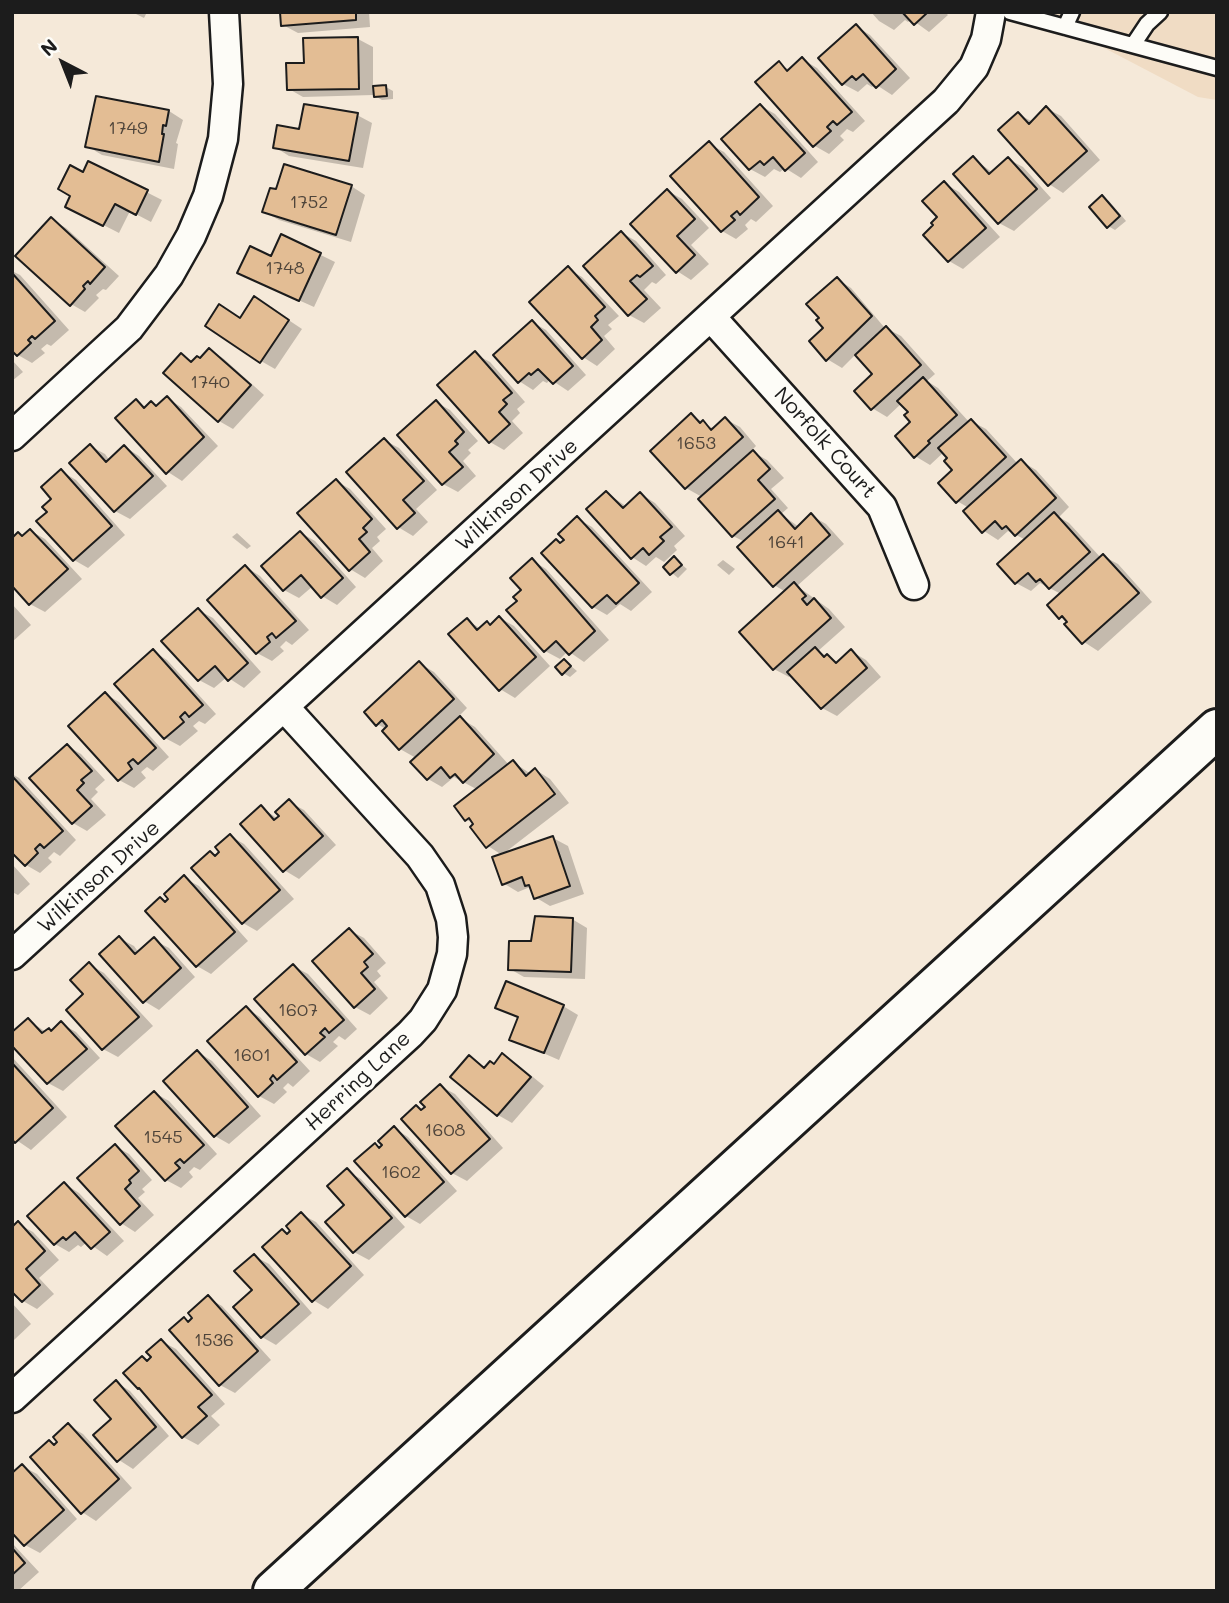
<!DOCTYPE html>
<html>
<head>
<meta charset="utf-8">
<style>
	body { margin:0 }
	#map { position:relative; width:1229px; height:1603px; overflow:hidden; background:#f5e9d9; font-family:Mali,sans-serif }
	canvas { display:block }
	.frame { position:absolute; inset:0; border:14px solid #1c1c1c; pointer-events:none }
	.north { position:absolute; left:28px; top:28px; width:70px; height:70px; -webkit-text-stroke:5px #fdfcf7; paint-order:stroke; rotate:318deg; font-size:19px; font-weight:700; line-height:28px; text-align:center; color:#1c1c1c }
	.north::after { content:''; display:block; margin:auto; width:24px; height:32px; background:#1c1c1c; clip-path:polygon(50% 0,100% 100%,50% 72%,0 100%) }
</style>
</head>
<body>
<div id="map">
<canvas width="1229" height="1603"></canvas>
<div class="frame"></div>
<div class="north">N</div>
</div>
<script>
const context = document.querySelector('canvas').getContext('2d');
context.lineJoin = 'round';
function fillPath(path, color) { context.fillStyle = color; context.fill(path, 'evenodd'); }
const poly = rows => new Path2D(rows.map(r => 'M' + r).join(''));
function trace(path, color, width, dash) { context.strokeStyle = color; context.lineWidth = width; context.lineCap = dash ? 'butt' : 'round'; context.setLineDash(dash || []); context.stroke(path); }
function write(font, color, halo, rows, align = 'center') {
  context.font = font + ' Mali,sans-serif'; context.lineWidth = 7; context.setLineDash([]); context.textBaseline = 'middle'; context.strokeStyle = halo; context.fillStyle = color; for (const [text, x, y, turn = 0] of rows) {
    context.save(); context.translate(x, y); context.rotate((+turn || 0) * Math.PI / 180); context.textAlign = isNaN(turn) ? turn : align; if (halo) context.strokeText(text, 0, 0); context.fillText(text, 0, 0); context.restore();
  }
}
const built = poly([
	[1026,12,1217,12,1217,100,1198,97,1089,40]
]);
const shadow = poly([
	[132,12,147,12,144,18],
	[282,12,369,12,370,27,298,33,283,25],
	[871,12,945,12,948,15,929,32,911,19,908,22,905,20,894,30,879,21],
	[856,26,870,35,910,78,892,95,875,84,872,87,867,84,858,92,843,84,820,58],
	[358,39,373,47,373,87,386,87,393,91,393,99,382,100,373,95,303,97,289,89,305,64],
	[802,59,817,68,865,121,853,132,847,129,840,136,844,140,829,154,815,146,779,64,790,70],
	[761,106,775,114,818,162,801,178,785,168,780,172,774,169,765,177,750,169,724,139],
	[1046,108,1061,116,1100,160,1063,193,1049,184,1018,114,1033,122],
	[169,111,183,120,176,143,178,144,174,169,102,155,87,146],
	[357,115,372,123,363,168,289,156,275,147,301,131],
	[709,144,724,152,773,206,756,222,751,219,745,225,748,229,736,239,722,231],
	[973,158,993,173,1008,159,1023,167,1051,198,1014,231,999,223],
	[89,163,162,200,151,222,130,211,119,233,82,214,83,174],
	[944,183,959,192,1000,237,963,269,949,261,939,217],
	[351,186,365,195,351,242,279,220,264,212],
	[668,191,682,199,709,228,691,245,709,264,691,280,677,271],
	[1103,198,1109,201,1126,221,1115,230,1108,226],
	[51,219,66,228,119,276,106,290,103,289,96,295,99,298,85,312,71,304],
	[622,233,636,241,666,275,656,284,652,282,644,290,661,308,644,323,629,315,585,266],
	[282,236,335,262,314,307,254,280,272,258],
	[568,269,582,277,619,316,608,325,612,329,604,336,615,349,597,366,583,357],
	[12,271,20,275,69,330,51,346,47,344,41,349,45,353,32,363,18,355,12,349],
	[837,279,851,288,884,327,901,336,935,374,927,381,938,388,970,423,971,421,986,429,1018,464,1021,461,1036,470,1069,507,1059,517,1069,523,1101,558,1103,556,1118,564,1152,602,1098,651,1084,642,1069,622,1060,617,1061,594,1040,583,1031,591,1016,583,1000,564,1026,540,1008,531,998,540,984,531,969,508,957,501,955,470,950,458,944,452,930,465,915,456,913,423,910,412,902,403,887,417,872,408,875,374,856,354,842,368,827,359,826,328],
	[269,307,302,329,275,369,261,361,241,319],
	[532,322,546,330,586,375,568,391,550,379,547,383,543,381,533,390,519,381],
	[210,350,224,359,264,395,233,429,219,421,182,356,193,362,201,360],
	[475,354,490,362,525,402,517,409,520,413,512,421,523,433,504,450,490,442],
	[12,360,23,372,12,381],
	[167,398,181,407,218,446,182,481,168,472,136,401,147,408,157,407],
	[436,402,450,410,478,441,468,450,471,453,463,461,476,476,458,492,443,484,399,435],
	[691,415,714,429,725,419,740,427,756,446,751,451,767,460,784,478,771,489,788,508,781,514,799,527,812,516,826,524,844,544,797,586,829,609,845,627,818,651,839,663,851,651,866,660,881,677,837,716,822,708,792,674,789,677,774,669,786,592,774,585,745,542,733,536,702,497,686,488,652,451],
	[384,440,399,448,437,490,416,509,428,522,413,536,398,527],
	[90,446,105,454,110,461,125,447,139,456,167,486,130,519,115,511,71,463],
	[61,471,76,480,125,535,88,568,74,560,49,512],
	[336,481,350,489,386,529,377,537,380,541,372,548,383,561,365,578,350,569],
	[607,493,627,507,641,494,655,503,685,536,674,546,677,550,664,562,656,557,646,566,632,557],
	[578,519,592,527,652,592,631,611,620,604,607,615,593,607,562,544],
	[31,531,45,539,82,579,45,612,30,604,12,584,23,537],
	[237,533,251,546,247,549,232,537],
	[301,533,315,541,356,587,337,605,322,596,313,586,299,598,284,590],
	[674,558,687,569,678,578,665,567],
	[532,560,546,569,609,640,584,662,568,651,560,659,545,651,519,601],
	[723,560,735,569,729,575,717,565],
	[246,567,260,576,309,630,292,645,286,641,280,647,284,651,272,661,257,653],
	[12,604,31,625,12,642],
	[198,610,213,618,261,672,244,688,227,677,214,688,199,680,164,641],
	[500,618,514,626,550,666,515,698,500,689,467,620,481,629,491,626],
	[153,651,167,660,216,714,205,724,199,721,193,726,198,731,180,746,165,738,117,684],
	[565,661,577,671,570,677,563,673],
	[419,663,434,672,467,708,458,717,475,727,509,765,513,762,531,774,536,770,550,779,569,803,503,854,553,838,568,846,584,894,550,906,535,897,530,887,518,892,503,883,502,855,488,846,475,825,466,819,478,790,454,777,442,787,428,779,416,758,400,749,386,729,377,724],
	[105,694,119,702,169,757,153,771,147,767,141,772,146,778,134,788,119,780,70,726],
	[67,746,81,754,105,780,95,789,98,792,91,799,106,815,87,831,73,823],
	[12,774,19,778,76,840,60,856,54,852,48,858,52,862,40,873,26,865,12,850],
	[289,802,304,810,336,845,299,879,284,870,261,807,278,819],
	[230,836,244,844,294,899,257,931,243,923,211,853,216,857],
	[12,864,30,884,18,895,12,892],
	[184,878,199,886,248,941,211,974,197,966,160,899,166,903,171,899],
	[572,919,587,928,585,979,524,977,510,969,533,943],
	[349,930,364,938,386,963,377,971,381,976,374,982,388,998,370,1015,355,1007],
	[119,938,134,946,139,953,154,940,169,948,195,977,159,1010,144,1001],
	[90,965,104,973,153,1026,118,1057,103,1049,68,1010,85,994],
	[293,966,308,974,357,1029,345,1040,339,1036,333,1042,338,1046,320,1062,306,1054],
	[563,1006,578,1015,559,1060,511,1039,519,1019,497,1007],
	[246,1008,260,1017,310,1071,293,1087,288,1083,283,1088,287,1092,274,1104,259,1096],
	[28,1020,46,1032,49,1030,52,1032,62,1024,76,1032,100,1058,63,1091,48,1083],
	[198,1052,212,1061,261,1116,229,1144,215,1136],
	[503,1056,517,1064,544,1086,512,1123,498,1115,469,1057,486,1068,495,1065],
	[12,1057,67,1117,31,1150,12,1137],
	[440,1086,455,1094,503,1148,467,1181,452,1173,417,1107,423,1111],
	[155,1093,169,1101,217,1154,200,1170,194,1167,189,1172,193,1177,181,1188,166,1180],
	[394,1128,408,1137,457,1191,420,1224,406,1216,375,1145,381,1149],
	[115,1146,129,1154,152,1180,142,1189,145,1192,138,1198,154,1215,135,1232,121,1223],
	[347,1171,361,1179,405,1227,369,1260,354,1252,346,1205],
	[65,1184,79,1193,124,1241,107,1256,87,1242,81,1247,78,1245,69,1252,55,1244],
	[301,1214,316,1222,364,1275,328,1309,313,1300,283,1231,289,1234],
	[18,1224,33,1232,59,1260,39,1278,54,1294,37,1309,23,1301],
	[254,1256,269,1264,312,1313,276,1345,262,1337],
	[208,1298,222,1306,271,1360,235,1393,220,1385,184,1319,189,1322,194,1318],
	[12,1303,31,1324,14,1340,12,1340],
	[161,1341,176,1349,225,1404,211,1416,220,1425,198,1445,183,1437,166,1417,142,1358,149,1362],
	[116,1382,130,1391,169,1436,133,1469,119,1460,114,1419],
	[68,1425,83,1434,132,1488,96,1521,82,1512,50,1442,55,1445],
	[22,1466,37,1474,77,1519,40,1553,25,1545],
	[12,1543,39,1572,18,1591,12,1591]
]);
const building = poly([
	[280,12,356,12,356,20,281,26,280,12],
	[902,12,928,12,914,25,902,12],
	[856,24,896,69,876,88,863,74,856,80,852,76,842,85,818,58,856,24],
	[358,37,359,89,287,90,286,63,304,63,303,38,358,37],
	[802,57,852,112,837,125,833,121,827,127,831,131,813,147,755,82,779,61,787,71,802,57],
	[386,85,387,96,374,97,373,86,386,85],
	[96,96,169,110,166,126,163,125,162,134,164,134,159,162,85,147,96,96],
	[304,104,358,113,349,161,273,148,277,125,299,129,304,104],
	[760,104,805,153,785,171,773,157,764,165,760,161,749,170,721,139,760,104],
	[1046,106,1087,151,1048,186,998,130,1018,112,1029,124,1046,106],
	[709,141,759,197,740,215,737,211,731,216,735,220,721,232,670,176,709,141],
	[973,156,989,174,1008,157,1037,189,998,224,953,174,973,156],
	[88,161,148,190,136,215,115,204,103,226,65,207,70,196,58,189,70,165,83,172,88,161],
	[284,164,352,185,336,235,262,212,270,188,276,189,284,164],
	[944,181,986,228,948,262,923,235,933,225,931,223,937,217,922,201,944,181],
	[667,189,695,219,677,236,695,255,676,273,630,224,667,189],
	[1102,195,1120,216,1107,228,1089,207,1102,195],
	[51,217,105,267,90,284,88,281,83,286,85,289,70,306,15,256,51,217],
	[621,231,653,266,640,277,637,275,630,281,647,299,628,316,583,266,621,231],
	[281,234,321,253,299,301,237,273,250,246,271,256,281,234],
	[568,266,605,307,595,316,598,320,591,327,602,340,582,359,529,302,568,266],
	[12,273,55,321,35,339,32,336,28,340,31,343,17,356,12,351,12,273],
	[837,277,872,316,826,361,809,341,823,328,816,320,819,318,806,304,837,277],
	[254,296,289,320,260,363,205,326,219,304,240,318,254,296],
	[532,320,573,366,553,384,538,369,531,375,529,373,518,383,493,355,532,320],
	[886,326,921,365,871,410,854,391,872,374,855,355,886,326],
	[209,348,251,385,218,422,163,373,181,353,191,362,197,356,200,358,209,348],
	[475,351,512,393,503,400,507,404,499,412,510,424,489,443,437,385,475,351],
	[923,377,957,415,928,441,930,443,914,458,895,436,910,422,904,415,908,412,897,401,923,377],
	[167,396,204,437,166,474,115,418,136,399,144,408,151,401,156,406,167,396],
	[436,400,464,432,455,441,458,444,449,452,463,467,442,485,397,435,436,400],
	[691,413,700,423,703,420,711,430,725,417,743,437,685,489,650,451,691,413],
	[971,419,1006,457,956,503,938,483,952,470,944,461,947,458,938,448,971,419],
	[384,438,424,481,403,500,415,513,397,529,346,472,384,438],
	[90,444,106,462,124,445,153,476,114,512,69,463,90,444],
	[753,450,770,469,758,480,775,499,732,537,698,499,753,450],
	[1021,459,1056,498,1015,536,1006,526,1002,529,995,521,982,533,963,511,1021,459],
	[61,469,112,526,73,561,36,521,47,512,42,507,51,499,41,487,61,469],
	[336,479,372,519,363,528,367,532,359,539,370,552,349,571,297,513,336,479],
	[606,491,623,508,640,492,672,527,660,537,664,541,649,555,643,548,631,559,586,509,606,491],
	[778,510,795,529,811,513,830,535,773,587,737,547,778,510],
	[1054,512,1090,552,1049,589,1040,579,1036,582,1028,573,1015,584,997,564,1054,512],
	[577,516,639,583,616,604,607,595,592,608,541,553,556,539,560,543,564,540,558,534,577,516],
	[30,529,68,569,29,605,12,586,12,538,18,532,22,536,30,529],
	[300,531,343,578,321,598,301,575,283,591,261,566,300,531],
	[1103,554,1139,593,1082,644,1064,624,1067,622,1062,616,1059,619,1047,605,1103,554],
	[674,556,682,565,670,575,663,567,674,556],
	[532,558,595,631,569,655,556,641,544,652,506,610,517,601,513,597,521,590,510,578,532,558],
	[245,565,296,621,276,638,272,633,267,637,270,642,256,654,207,600,245,565],
	[794,582,806,596,802,599,807,605,814,598,831,618,773,670,739,632,794,582],
	[198,608,248,663,228,681,215,666,198,681,161,641,198,608],
	[499,616,536,657,499,691,448,634,467,618,477,630,487,621,490,625,499,616],
	[815,647,824,657,827,654,836,663,851,649,867,668,821,709,787,672,815,647],
	[153,649,203,705,189,717,185,712,180,717,184,722,164,739,114,684,153,649],
	[564,659,571,666,562,675,555,667,564,659],
	[419,661,454,699,399,750,382,731,387,726,382,720,376,726,364,712,419,661],
	[105,692,156,748,138,764,133,759,128,763,132,769,118,781,68,726,105,692],
	[460,716,494,754,463,783,455,774,450,778,441,767,427,780,410,762,460,716],
	[67,744,92,771,81,780,84,783,77,790,92,806,72,824,29,778,67,744],
	[513,760,526,776,535,768,555,794,486,848,470,827,473,824,469,818,465,821,454,806,513,760],
	[12,776,63,831,44,848,40,844,35,849,38,853,25,866,12,853,12,776],
	[289,799,323,836,283,872,240,824,261,805,274,820,279,816,275,812,289,799],
	[230,834,280,890,242,924,191,868,210,851,215,856,219,852,215,847,230,834],
	[553,836,570,886,534,899,529,885,525,886,522,877,502,885,492,857,553,836],
	[184,875,235,932,196,967,145,911,160,897,165,902,168,899,164,894,184,875],
	[535,916,573,918,571,972,508,970,509,941,531,941,535,916],
	[349,928,373,954,364,962,368,967,361,973,375,989,354,1008,312,961,349,928],
	[119,936,135,954,154,937,181,968,143,1003,99,954,119,936],
	[89,962,139,1017,102,1050,66,1010,83,994,70,980,89,962],
	[293,964,344,1020,329,1033,325,1028,320,1033,325,1037,305,1055,254,999,293,964],
	[506,981,564,1005,544,1053,509,1040,518,1017,495,1008,506,981],
	[246,1006,297,1062,277,1080,273,1075,270,1079,273,1083,258,1097,207,1041,246,1006],
	[28,1018,42,1033,49,1028,51,1031,61,1021,87,1049,47,1084,12,1046,12,1032,28,1018],
	[197,1050,248,1107,214,1137,163,1081,197,1050],
	[502,1053,531,1077,497,1116,450,1077,469,1055,484,1068,490,1061,494,1064,502,1053],
	[12,1063,53,1108,15,1143,12,1139,12,1063],
	[440,1084,490,1139,451,1174,401,1119,416,1105,421,1110,425,1107,420,1102,440,1084],
	[154,1091,204,1145,184,1163,180,1159,175,1163,180,1168,165,1181,115,1126,154,1091],
	[394,1126,444,1182,405,1217,354,1161,375,1143,379,1148,382,1145,378,1141,394,1126],
	[115,1144,139,1171,129,1180,131,1183,125,1189,140,1206,120,1225,77,1178,115,1144],
	[347,1168,392,1218,353,1253,325,1222,344,1205,327,1186,347,1168],
	[64,1182,110,1232,91,1249,75,1232,66,1240,63,1237,54,1245,27,1216,64,1182],
	[301,1212,351,1266,312,1302,262,1247,282,1229,287,1234,290,1231,286,1226,301,1212],
	[18,1221,45,1251,26,1269,40,1285,22,1302,12,1292,12,1227,18,1221],
	[254,1254,299,1304,261,1338,233,1307,252,1290,234,1271,254,1254],
	[208,1295,258,1351,219,1386,169,1330,184,1317,188,1322,192,1318,188,1313,208,1295],
	[161,1339,212,1395,198,1407,207,1416,182,1438,139,1388,138,1389,123,1373,142,1356,147,1361,151,1357,146,1352,161,1339],
	[116,1380,156,1427,117,1462,93,1435,111,1419,94,1400,116,1380],
	[68,1423,119,1479,81,1514,30,1457,49,1440,54,1445,57,1442,53,1437,68,1423],
	[22,1464,64,1510,24,1546,12,1533,12,1473,22,1464],
	[12,1548,25,1563,12,1575,12,1548]
]);
const service = poly([
	[1010,12,1217,68],
	[1065,27,1072,12],
	[1133,45,1147,24,1160,12]
]);
const minor = poly([
	[711,317,882,507,914,585],
	[12,436,129,328,169,275,191,236,208,196,223,139,228,84,224,12],
	[12,955,946,101,974,67,986,39,991,12],
	[12,1398,410,1034,423,1020,442,990,452,954,453,937,451,919,440,885,420,856,285,708]
]);
const secondary = poly([
	[273,1591,1217,729]
]);
const numberNames = [
	["1749",128,128],
	["1752",309,202],
	["1748",285,268],
	["1740",210,382],
	["1653",696,443],
	["1641",786,542],
	["1607",298,1010],
	["1601",252,1055],
	["1608",445,1130],
	["1545",163,1137],
	["1602",401,1172],
	["1536",214,1340]
];
const streetNames = [
	["Norfolk Court",825,443,48],
	["Wilkinson Drive",517,495,-42],
	["Wilkinson Drive",99,877,-42],
	["Herring Lane",358,1081,-43]
];
fillPath(built, '#f0dcc4');
fillPath(shadow, '#0003');
fillPath(building, '#e3bd94');
trace(building, '#1c1c1c', 2);
trace(service, '#1c1c1c', 19);
trace(minor, '#1c1c1c', 33);
trace(secondary, '#1c1c1c', 44);
trace(service, '#fdfcf7', 14);
trace(minor, '#fdfcf7', 28);
trace(secondary, '#fdfcf7', 38);
write('18px', '#4e443a', null, numberNames);
write('21px', '#1c1c1c', '#fdfcf7', streetNames);
</script>
</body>
</html>
